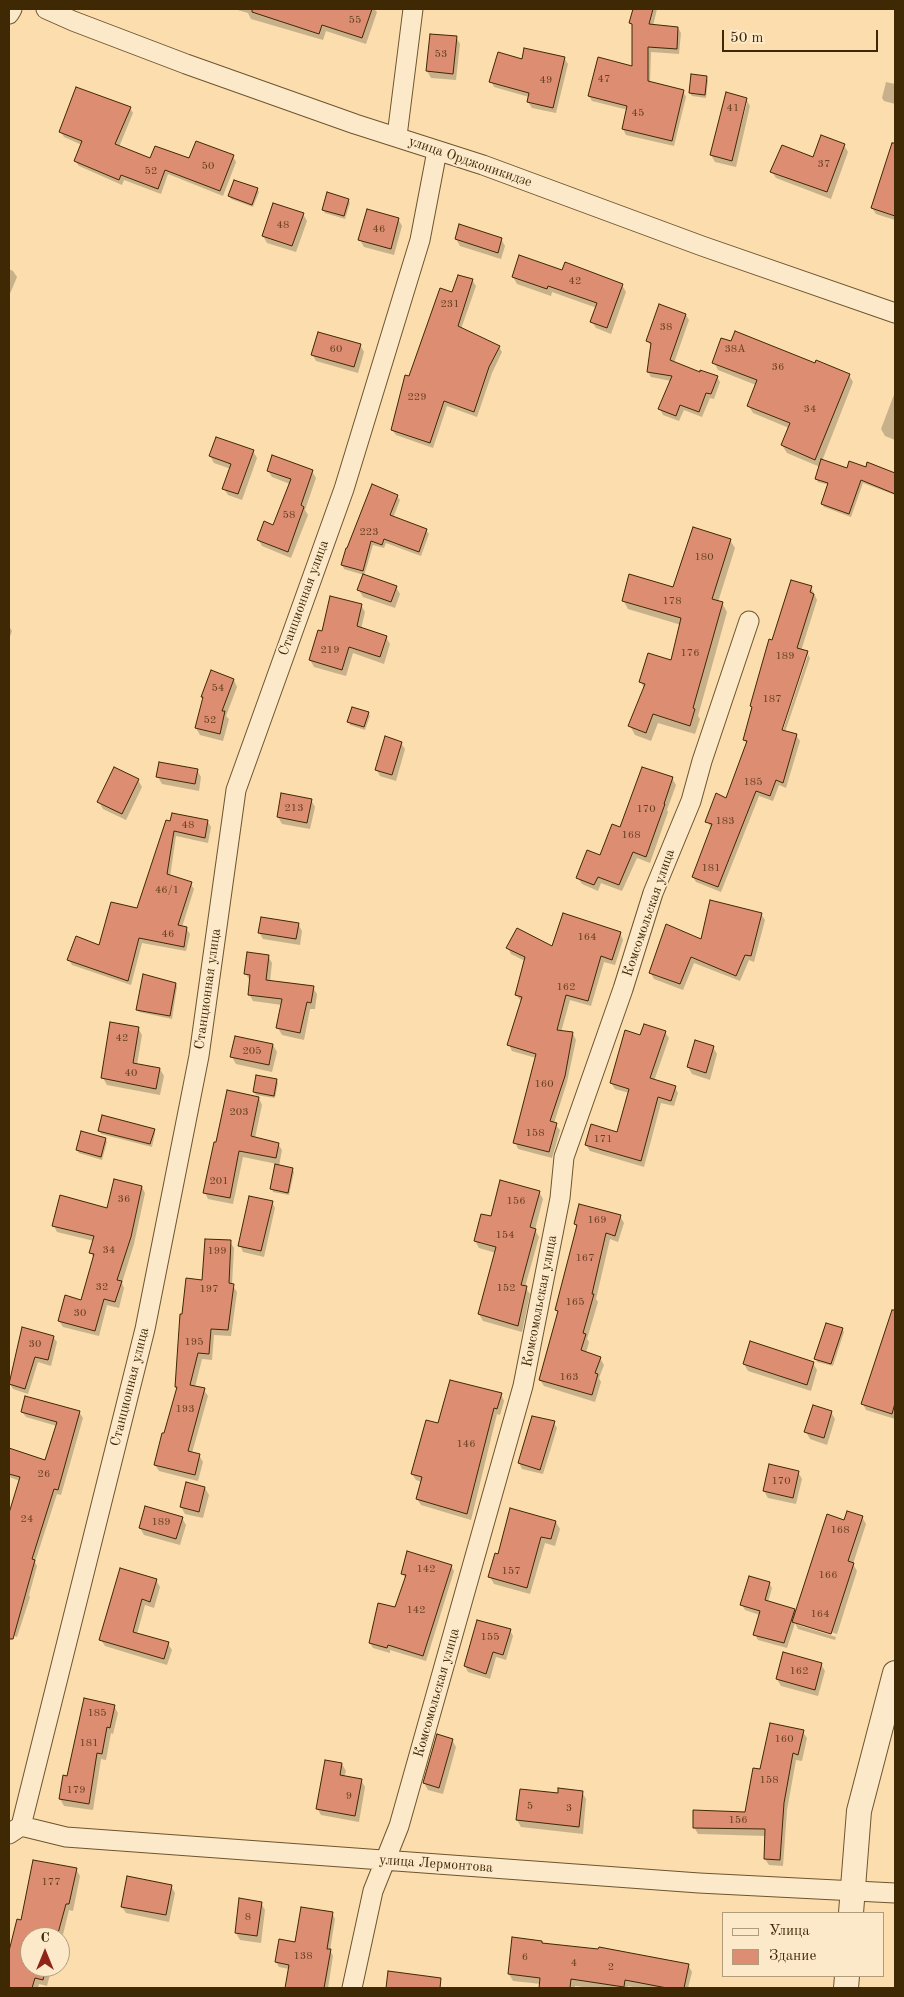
<!DOCTYPE html>
<html>
<head>
<meta charset="utf-8">
<style>
	body { margin:0 }
	#map { position:relative; width:904px; height:1997px; overflow:hidden; background:#fbddae; font-family:"Old Standard TT",serif }
	canvas { display:block }
	.frame { position:absolute; inset:0; border:10px solid #3f2804; pointer-events:none }
	.legend { position:absolute; left:722px; top:1912px; width:162px; height:65px; box-sizing:border-box; background:#fce9ca; border:1px solid #b09c7b; margin:0; padding:6px 9px; list-style:none; font-size:15px; color:#3f2804 }
	.legend li { display:flex; align-items:center; gap:10px; height:25px }
	.legend b { width:25px; border:1px solid #b09c7b }
	.north { position:absolute; left:20px; top:1927px; width:50px; height:50px; box-sizing:border-box; background:#fce9ca; border:1px solid #b09c7b; border-radius:50%; rotate:0deg; font-size:14px; font-weight:700; line-height:20px; text-align:center; color:#3f2804 }
	.north::after { content:''; display:block; margin:auto; width:18px; height:22px; background:#8f2418; clip-path:polygon(50% 0,100% 100%,50% 72%,0 100%) }
	.scale { position:absolute; left:722px; top:30px; width:156px; height:22px; box-sizing:border-box; border:2px solid #3f2804; border-top:0; padding-left:6px; font-size:15px; line-height:18px; white-space:nowrap; color:#3f2804; -webkit-text-stroke:4px #fce9ca; paint-order:stroke }
</style>
</head>
<body>
<div id="map">
<canvas width="904" height="1997"></canvas>
<div class="frame"></div>
<ul class="legend">
<li><b style="height:6px;background:#fce9ca"></b>Улица</li>
<li><b style="height:14px;background:#dc8d72"></b>Здание</li>
</ul>
<div class="north">С</div>
<div class="scale">50 m</div>
</div>
<script>
const context = document.querySelector('canvas').getContext('2d');
context.lineJoin = 'round';
function fillPath(path, color) { context.fillStyle = color; context.fill(path, 'evenodd'); }
const poly = rows => new Path2D(rows.map(r => 'M' + r).join(''));
function trace(path, color, width, dash) { context.strokeStyle = color; context.lineWidth = width; context.lineCap = dash ? 'butt' : 'round'; context.setLineDash(dash || []); context.stroke(path); }
function write(font, color, halo, rows, align = 'center') {
  context.font = font + ' "Old Standard TT",serif'; context.lineWidth = 4; context.setLineDash([]); context.textBaseline = 'middle'; context.strokeStyle = halo; context.fillStyle = color; for (const [text, x, y, turn = 0] of rows) {
    context.save(); context.translate(x, y); context.rotate((+turn || 0) * Math.PI / 180); context.textAlign = isNaN(turn) ? turn : align; if (halo) context.strokeText(text, 0, 0); context.fillText(text, 0, 0); context.restore();
  }
}
const shadow = poly([
	[234,9,374,9,377,12,366,44,326,31,323,40,251,19,248,13],
	[634,9,657,9,653,26,678,28,681,33,679,54,651,52,650,83,683,91,686,97,674,146,626,135,623,129,628,110,592,101,589,96,633,67,634,29,631,23],
	[456,37,460,44,456,80,431,78,427,71],
	[564,58,568,64,556,113,532,108,528,102,529,97,494,87,491,81,523,60],
	[706,77,708,80,706,98,692,96,690,93],
	[886,82,895,84,895,104,884,101,882,98],
	[746,99,750,106,736,167,715,162,711,155],
	[744,103,747,103,738,136,736,135],
	[130,108,133,113,119,147,151,159,190,160,233,156,236,162,223,196,168,174,161,194,124,180,122,185,79,166,75,161,82,145,64,137,60,131],
	[844,145,848,152,831,199,776,178,772,172,814,159],
	[885,168,895,171,895,220,876,214,872,208],
	[257,189,259,192,253,207,231,199,229,196],
	[348,200,350,203,345,219,325,213,323,210],
	[303,214,307,221,296,252,267,243,263,236],
	[398,219,402,226,394,255,364,247,360,240],
	[456,239,501,239,505,246,501,259,460,246],
	[9,269,13,271,17,277,9,296],
	[562,272,622,285,626,292,611,334,596,328,592,322,597,308,552,292,551,296,517,284,513,277],
	[472,280,476,286,461,329,499,347,502,352,492,373,477,417,447,406,433,448,396,435,392,430,410,377,453,294],
	[686,315,689,320,674,363,700,373,717,377,720,382,714,399,710,398,702,417,684,410,679,421,663,415,660,409,671,381,651,377,648,372,651,346,648,341],
	[360,345,364,352,358,373,316,361,312,354],
	[714,362,815,364,849,375,853,382,822,461,848,469,866,468,868,464,895,474,895,495,863,483,851,517,824,507,822,504,829,485,818,482,816,479,820,467,787,453,782,445,789,428,753,413,748,405,756,385,718,370],
	[895,392,895,440,885,436,881,429],
	[253,451,257,458,242,500,228,495,224,489,231,469,214,463,210,456],
	[268,471,312,471,316,478,305,510,308,515,291,558,262,546,258,539,274,526,290,484,272,477],
	[397,496,400,500,393,518,426,530,429,534,421,556,386,543,384,548,373,545,364,576,396,587,400,594,395,608,363,597,359,590,364,575,344,569,342,565,348,550],
	[730,540,735,548,718,602,722,603,727,612,698,716,700,719,695,734,658,723,651,741,635,735,630,726,644,688,641,682,672,661,681,625,628,609,623,600,674,589],
	[811,587,817,600,801,651,807,652,810,658,785,732,796,735,800,741,786,788,779,785,773,801,759,796,721,892,696,882,693,877,712,828,706,821,727,799,747,744,744,740,753,709,751,706,773,642],
	[805,655,808,655,781,736,778,735],
	[361,605,365,612,361,629,386,637,390,644,384,664,353,653,346,676,314,667,310,660,323,633],
	[9,626,12,631,9,639],
	[234,680,237,687,226,716,229,719,223,741,200,735,196,728,204,699,202,697],
	[368,713,370,716,365,730,350,725,349,722],
	[401,743,405,749,396,781,380,776,376,769],
	[197,770,201,777,199,791,162,784,158,777],
	[672,778,676,785,667,810,668,812,650,863,637,858,622,891,601,883,598,891,582,884,578,878,601,857,620,829],
	[138,780,142,787,126,820,103,809,99,802],
	[311,800,315,807,310,829,282,824,278,817],
	[167,822,208,822,211,827,208,843,176,836,170,877,191,884,194,889,182,927,186,928,190,934,186,951,142,943,131,985,72,965,69,960,100,946,138,910],
	[761,914,765,920,754,962,749,960,740,981,694,963,683,990,654,979,650,972,702,941],
	[298,924,302,931,300,945,263,939,259,932],
	[620,933,623,940,615,965,604,962,591,1006,570,1000,561,1032,573,1034,576,1040,567,1082,554,1123,560,1130,552,1158,518,1149,515,1142,536,1058,512,1051,509,1045,522,1002,516,995,525,961,511,954,508,948,553,948],
	[268,956,272,963,270,982,313,988,317,994,315,1009,310,1009,304,1040,282,1035,278,1028,282,1005,253,1001,249,994,250,981,246,974],
	[176,984,177,987,172,1019,139,1012,137,1009],
	[138,1028,142,1035,137,1065,160,1069,164,1076,160,1095,107,1085,103,1078],
	[665,1032,669,1038,654,1081,675,1087,678,1093,674,1106,661,1103,644,1167,590,1151,586,1145,618,1134,629,1093,615,1089,611,1083,641,1037],
	[273,1045,277,1052,272,1072,236,1064,232,1057],
	[713,1047,717,1054,710,1080,692,1074,688,1067],
	[276,1080,278,1083,275,1098,256,1095,254,1092],
	[259,1098,262,1105,255,1138,278,1144,282,1150,279,1166,292,1169,294,1172,289,1195,273,1192,272,1189,277,1164,243,1157,233,1204,208,1199,205,1193,217,1144],
	[154,1130,155,1133,152,1147,101,1134,99,1131],
	[105,1139,107,1142,102,1160,79,1153,77,1150],
	[142,1187,145,1193,134,1244,122,1283,124,1288,119,1308,107,1305,99,1336,63,1327,59,1321,82,1301,94,1259,91,1253,94,1241,57,1232,54,1226,108,1209],
	[539,1192,543,1199,535,1230,539,1237,525,1287,530,1294,522,1332,483,1321,479,1314,496,1253,479,1248,475,1241,492,1218],
	[272,1202,275,1208,264,1257,243,1252,240,1245],
	[620,1216,624,1223,618,1242,610,1239,596,1299,598,1302,587,1339,589,1342,586,1353,600,1358,604,1365,599,1378,601,1382,595,1402,544,1386,540,1380,558,1314,556,1310,578,1229,575,1224],
	[230,1242,234,1248,232,1285,237,1292,231,1336,214,1335,212,1360,202,1359,195,1387,204,1390,208,1396,192,1453,199,1455,203,1462,198,1481,159,1471,155,1465,178,1389,176,1386,183,1316],
	[892,1314,895,1315,895,1419,866,1410,863,1404],
	[842,1329,844,1332,833,1366,817,1362,816,1359],
	[53,1337,57,1342,51,1366,38,1362,28,1394,13,1389,9,1383],
	[813,1363,817,1370,811,1391,748,1371,744,1364],
	[501,1394,504,1401,500,1415,497,1414,471,1520,421,1505,417,1499,422,1482,416,1480,412,1474,439,1425],
	[22,1412,79,1412,83,1418,61,1495,57,1494,35,1562,37,1566,29,1595,30,1597,17,1637,9,1634,9,1518,20,1481,9,1477,9,1450,46,1462,57,1426,26,1417],
	[831,1412,835,1419,827,1445,810,1439,806,1432],
	[554,1423,557,1428,543,1474,522,1469,519,1463],
	[770,1466,798,1472,802,1479,796,1504,768,1498,764,1491],
	[205,1488,209,1495,203,1518,185,1514,181,1507],
	[862,1517,866,1524,853,1564,857,1571,837,1634,798,1622,798,1625,836,1637,835,1640,798,1629,795,1623,787,1648,758,1640,755,1635,760,1615,745,1610,742,1605,769,1583,772,1588,768,1602,794,1610,796,1614,845,1522],
	[182,1518,186,1525,180,1545,144,1535,140,1528],
	[556,1522,560,1529,555,1546,545,1543,530,1594,494,1584,490,1577],
	[451,1566,454,1571,426,1661,390,1650,390,1653,373,1648,370,1643,396,1608,406,1579,402,1573],
	[156,1580,160,1587,154,1608,145,1605,137,1634,168,1644,172,1650,167,1665,105,1646,101,1640],
	[510,1630,513,1636,506,1660,496,1657,490,1679,468,1672,465,1666],
	[821,1664,825,1671,818,1696,781,1686,777,1679],
	[114,1706,118,1713,113,1734,111,1733,106,1760,101,1759,93,1810,64,1806,60,1799,68,1778],
	[803,1732,807,1738,802,1761,796,1760,787,1810,783,1866,769,1865,765,1859,766,1836,698,1834,694,1827,746,1813,761,1771],
	[452,1740,456,1747,443,1794,428,1790,424,1783],
	[342,1764,346,1771,344,1777,361,1780,365,1787,359,1822,321,1815,317,1808],
	[582,1792,586,1799,583,1834,521,1827,517,1820,559,1795],
	[76,1869,80,1876,73,1911,69,1910,60,1947,60,1937,30,1937,30,1967,52,1967,47,1986,39,1984,38,1988,9,1988,9,1955,18,1921,22,1922],
	[171,1886,175,1893,169,1922,126,1913,122,1907],
	[261,1903,265,1910,261,1943,240,1940,236,1933],
	[332,1913,335,1919,330,1950,333,1956,328,1988,286,1988,289,1969,279,1967,276,1962],
	[542,1944,688,1965,692,1972,688,1988,638,1988,628,1986,628,1988,592,1988,575,1986,575,1988,540,1988,541,1984,513,1981,509,1974]
]);
const building = poly([
	[252,9,372,9,362,38,322,25,319,34,252,12,252,9],
	[633,9,653,9,649,24,678,27,677,49,648,47,648,81,684,90,672,141,622,129,627,106,588,96,598,57,632,66,632,24,629,23,633,9],
	[430,34,457,36,453,74,426,71,430,34],
	[524,48,565,57,553,108,527,102,529,93,489,82,498,52,522,59,524,48],
	[691,74,707,76,705,95,689,93,691,74],
	[76,87,131,107,115,144,150,158,155,146,189,158,196,141,234,155,220,191,165,170,158,189,121,175,119,180,74,161,82,141,59,132,76,87],
	[726,92,747,98,732,161,710,155,726,92],
	[821,135,845,144,827,192,770,172,782,145,813,157,821,135],
	[892,143,895,143,895,216,871,208,892,143],
	[234,180,258,188,252,205,228,196,234,180],
	[327,192,349,199,344,216,322,210,327,192],
	[273,203,304,213,292,246,262,236,273,203],
	[367,209,399,218,391,249,358,240,367,209],
	[459,224,502,238,498,253,455,239,459,224],
	[519,255,562,270,565,262,623,284,607,328,590,322,597,303,548,286,547,289,512,277,519,255],
	[458,275,473,279,458,326,500,346,489,367,474,412,444,401,430,443,391,430,405,375,409,376,440,288,452,292,458,275],
	[659,304,686,314,670,360,700,372,700,370,718,376,711,394,706,393,699,412,680,405,676,416,658,409,672,376,647,372,651,343,646,341,659,304],
	[735,331,815,363,816,360,850,374,815,460,781,445,790,423,747,406,757,380,712,363,721,338,731,341,735,331],
	[318,332,361,344,354,367,311,355,318,332],
	[216,437,254,450,238,494,222,489,231,464,209,456,216,437],
	[272,455,313,470,301,505,304,507,288,552,257,540,264,521,273,525,291,479,267,471,272,455],
	[821,459,847,468,849,461,866,467,867,462,895,473,895,494,861,480,849,514,821,504,828,483,815,479,821,459],
	[372,484,398,495,390,515,427,529,419,552,384,539,382,545,371,541,363,571,341,565,346,548,347,548,372,484],
	[693,527,731,539,712,599,723,602,693,708,695,709,690,726,653,714,646,733,628,726,645,684,639,682,648,653,671,660,681,618,622,601,629,574,673,587,693,527],
	[363,574,397,586,391,602,357,590,363,574],
	[791,580,812,586,810,592,814,594,797,648,808,651,782,730,797,734,783,783,776,780,770,796,756,791,718,887,692,877,712,824,705,822,716,793,726,798,747,741,743,740,752,707,750,706,769,639,772,640,791,580],
	[330,596,362,604,357,626,387,636,380,657,349,647,342,670,309,660,318,630,322,631,330,596],
	[211,670,234,679,222,711,225,711,220,734,195,728,203,697,201,697,211,670],
	[352,707,369,712,364,727,347,722,352,707],
	[385,736,402,742,392,775,375,770,385,736],
	[159,762,198,769,195,784,156,777,159,762],
	[114,767,139,779,122,814,97,802,114,767],
	[642,767,673,777,664,804,665,804,646,857,633,852,619,885,598,877,594,885,576,878,587,850,600,855,612,824,620,827,642,767],
	[281,793,312,799,307,823,277,817,281,793],
	[172,813,208,820,205,838,174,831,167,874,192,882,178,925,187,927,184,947,139,938,128,981,67,960,76,936,99,945,111,902,137,908,166,820,170,821,172,813],
	[710,900,762,913,751,956,745,955,736,976,691,957,680,984,649,973,666,924,701,939,710,900],
	[563,913,621,932,612,960,601,956,588,1001,566,995,557,1030,573,1032,565,1076,550,1121,557,1123,549,1152,513,1143,536,1054,507,1045,522,997,515,995,525,957,506,948,517,928,552,946,563,913],
	[261,917,299,923,296,939,258,933,261,917],
	[247,952,269,955,266,980,314,986,311,1003,307,1002,300,1033,276,1028,282,999,248,995,250,975,244,974,247,952],
	[143,974,176,983,170,1016,136,1010,143,974],
	[110,1022,139,1027,133,1063,160,1068,156,1089,101,1078,110,1022],
	[644,1024,666,1031,650,1078,676,1086,671,1101,658,1097,641,1161,585,1145,591,1124,617,1132,629,1089,610,1083,625,1030,640,1035,644,1024],
	[235,1036,273,1044,269,1065,230,1057,235,1036],
	[695,1040,714,1046,706,1073,687,1067,695,1040],
	[256,1075,277,1079,274,1096,253,1092,256,1075],
	[227,1090,259,1097,251,1136,279,1143,276,1158,239,1151,230,1198,203,1193,214,1142,216,1142,227,1090],
	[102,1115,155,1129,150,1144,98,1131,102,1115],
	[81,1131,106,1138,101,1157,76,1150,81,1131],
	[275,1164,293,1168,288,1193,270,1189,275,1164],
	[114,1179,142,1186,131,1237,117,1280,122,1281,115,1302,104,1299,95,1331,58,1321,65,1295,81,1300,94,1254,89,1253,94,1236,52,1226,60,1195,107,1208,114,1179],
	[500,1180,540,1191,530,1227,536,1229,521,1285,527,1286,518,1326,478,1314,496,1247,474,1241,481,1214,491,1216,500,1180],
	[249,1196,273,1201,261,1251,238,1246,249,1196],
	[579,1204,621,1215,615,1236,606,1233,592,1294,594,1294,583,1333,586,1334,581,1350,601,1357,595,1373,598,1374,592,1395,539,1380,558,1311,555,1310,577,1225,574,1224,579,1204],
	[205,1239,231,1240,229,1283,234,1284,228,1330,211,1329,209,1354,198,1353,190,1385,205,1388,188,1451,200,1454,195,1475,154,1465,162,1433,164,1433,177,1387,175,1387,180,1314,182,1314,186,1278,202,1280,205,1239],
	[892,1310,895,1310,895,1403,892,1414,861,1404,892,1310],
	[826,1323,843,1328,831,1364,814,1359,826,1323],
	[22,1327,54,1336,48,1360,35,1357,25,1389,9,1384,22,1327],
	[750,1341,814,1362,807,1385,743,1364,750,1341],
	[450,1380,502,1393,497,1409,494,1408,467,1514,416,1499,422,1477,411,1474,426,1420,438,1423,450,1380],
	[25,1396,80,1411,58,1490,54,1489,32,1559,35,1560,13,1639,9,1639,9,1513,20,1477,9,1474,9,1448,45,1460,57,1422,21,1412,25,1396],
	[813,1405,832,1411,824,1438,804,1432,813,1405],
	[532,1416,555,1421,540,1470,518,1463,532,1416],
	[769,1464,799,1471,793,1498,763,1491,769,1464],
	[186,1482,205,1487,199,1512,180,1507,186,1482],
	[145,1506,183,1517,176,1539,139,1528,145,1506],
	[510,1508,556,1521,551,1539,541,1537,527,1588,488,1577,495,1553,498,1554,510,1508],
	[847,1511,863,1516,848,1561,854,1563,831,1634,792,1622,827,1514,844,1520,847,1511],
	[407,1551,452,1565,423,1656,388,1645,387,1648,369,1643,378,1603,395,1607,406,1575,401,1574,407,1551],
	[120,1568,157,1579,150,1602,142,1599,133,1632,169,1642,164,1659,99,1640,120,1568],
	[749,1576,770,1582,765,1600,795,1609,784,1643,753,1635,760,1611,740,1605,749,1576],
	[477,1620,511,1629,503,1655,493,1652,486,1674,464,1666,477,1620],
	[783,1652,822,1663,815,1690,776,1679,783,1652],
	[84,1698,115,1705,110,1728,107,1727,102,1754,97,1753,89,1804,59,1799,63,1775,67,1776,84,1698],
	[770,1723,804,1730,798,1755,793,1753,784,1803,780,1860,764,1859,765,1829,693,1828,693,1810,745,1812,753,1768,760,1769,770,1723],
	[437,1734,453,1739,439,1788,423,1783,437,1734],
	[325,1760,342,1763,340,1775,362,1779,355,1816,316,1809,325,1760],
	[558,1788,583,1791,579,1827,516,1820,520,1789,558,1793,558,1788],
	[33,1860,77,1868,69,1904,66,1904,57,1937,30,1937,30,1967,46,1967,43,1980,35,1978,32,1988,9,1988,9,1951,17,1919,21,1920,33,1860],
	[127,1876,172,1885,166,1915,121,1907,127,1876],
	[239,1898,262,1902,257,1936,235,1933,239,1898],
	[301,1907,333,1912,327,1949,331,1949,324,1988,285,1988,289,1965,275,1962,279,1939,295,1942,301,1907],
	[512,1937,542,1941,542,1943,598,1949,599,1947,689,1964,684,1988,667,1988,625,1980,624,1987,571,1979,570,1988,539,1988,540,1978,508,1974,512,1937],
	[388,1971,441,1978,440,1988,386,1988,388,1971]
]);
const minor = poly([
	[46,9,73,21,186,64,355,124,483,165,702,246,895,313],
	[9,14,12,9],
	[397,136,413,9],
	[21,1826,66,1837,699,1883,895,1893],
	[9,1834,21,1826,145,1329,199,1056,236,790,344,489,420,240,437,151],
	[352,1988,373,1891,399,1826,523,1386,560,1198,564,1157,623,989,653,893,691,801,702,761,749,621]
]);
const tertiary = poly([
	[851,1913,859,1811,895,1673],
	[846,1988,847,1976]
]);
const numberNames = [
	["55",355,20],
	["53",441,54],
	["47",604,79],
	["49",546,80],
	["41",733,108],
	["45",638,113],
	["37",824,164],
	["50",208,166],
	["52",151,171],
	["48",283,225],
	["46",379,229],
	["42",575,281],
	["231",450,304],
	["38",666,327],
	["60",336,349],
	["38А",735,349],
	["36",778,367],
	["229",417,397],
	["34",810,409],
	["58",289,515],
	["223",369,532],
	["180",704,557],
	["178",672,601],
	["219",330,650],
	["176",690,653],
	["189",785,656],
	["54",218,688],
	["187",772,699],
	["52",210,720],
	["185",753,782],
	["213",294,808],
	["170",646,809],
	["183",725,821],
	["48",188,825],
	["168",631,835],
	["181",711,868],
	["46/1",167,890],
	["46",168,934],
	["164",587,937],
	["162",566,987],
	["42",122,1038],
	["205",252,1051],
	["40",131,1073],
	["160",544,1084],
	["203",239,1112],
	["158",535,1133],
	["171",603,1139],
	["201",219,1181],
	["36",124,1199],
	["156",516,1201],
	["169",597,1220],
	["154",505,1235],
	["34",109,1250],
	["199",217,1251],
	["167",585,1258],
	["32",102,1287],
	["152",506,1288],
	["197",209,1289],
	["165",575,1302],
	["30",80,1313],
	["195",194,1342],
	["30",35,1344],
	["163",569,1377],
	["193",185,1409],
	["146",466,1444],
	["26",44,1474],
	["170",781,1481],
	["24",27,1519],
	["189",161,1522],
	["168",840,1530],
	["142",426,1569],
	["157",511,1571],
	["166",828,1575],
	["142",416,1610],
	["164",820,1614],
	["155",490,1637],
	["162",799,1671],
	["185",97,1713],
	["160",784,1739],
	["181",89,1743],
	["158",769,1780],
	["179",76,1790],
	["9",349,1796],
	["5",530,1806],
	["3",569,1808],
	["156",738,1820],
	["177",51,1882],
	["8",248,1917],
	["138",303,1956],
	["6",525,1957],
	["4",574,1963],
	["2",611,1967]
];
const streetNames = [
	["улица Орджоникидзе",470,162,19],
	["Станционная улица",304,598,-70],
	["Комсомольская улица",649,913,-71],
	["Станционная улица",208,989,-82],
	["Комсомольская улица",540,1301,-79],
	["Станционная улица",130,1387,-76],
	["Комсомольская улица",437,1693,-74],
	["улица Лермонтова",436,1864,4]
];
fillPath(shadow, '#0003');
fillPath(building, '#dc8d72');
trace(building, '#3f2804', 1);
trace(minor, '#6e552e', 21);
trace(tertiary, '#6e552e', 26);
trace(minor, '#fce9ca', 19);
trace(tertiary, '#fce9ca', 24);
write('11px', '#664120', null, numberNames);
write('14px', '#3f2804', '#fce9ca', streetNames);
</script>
</body>
</html>
